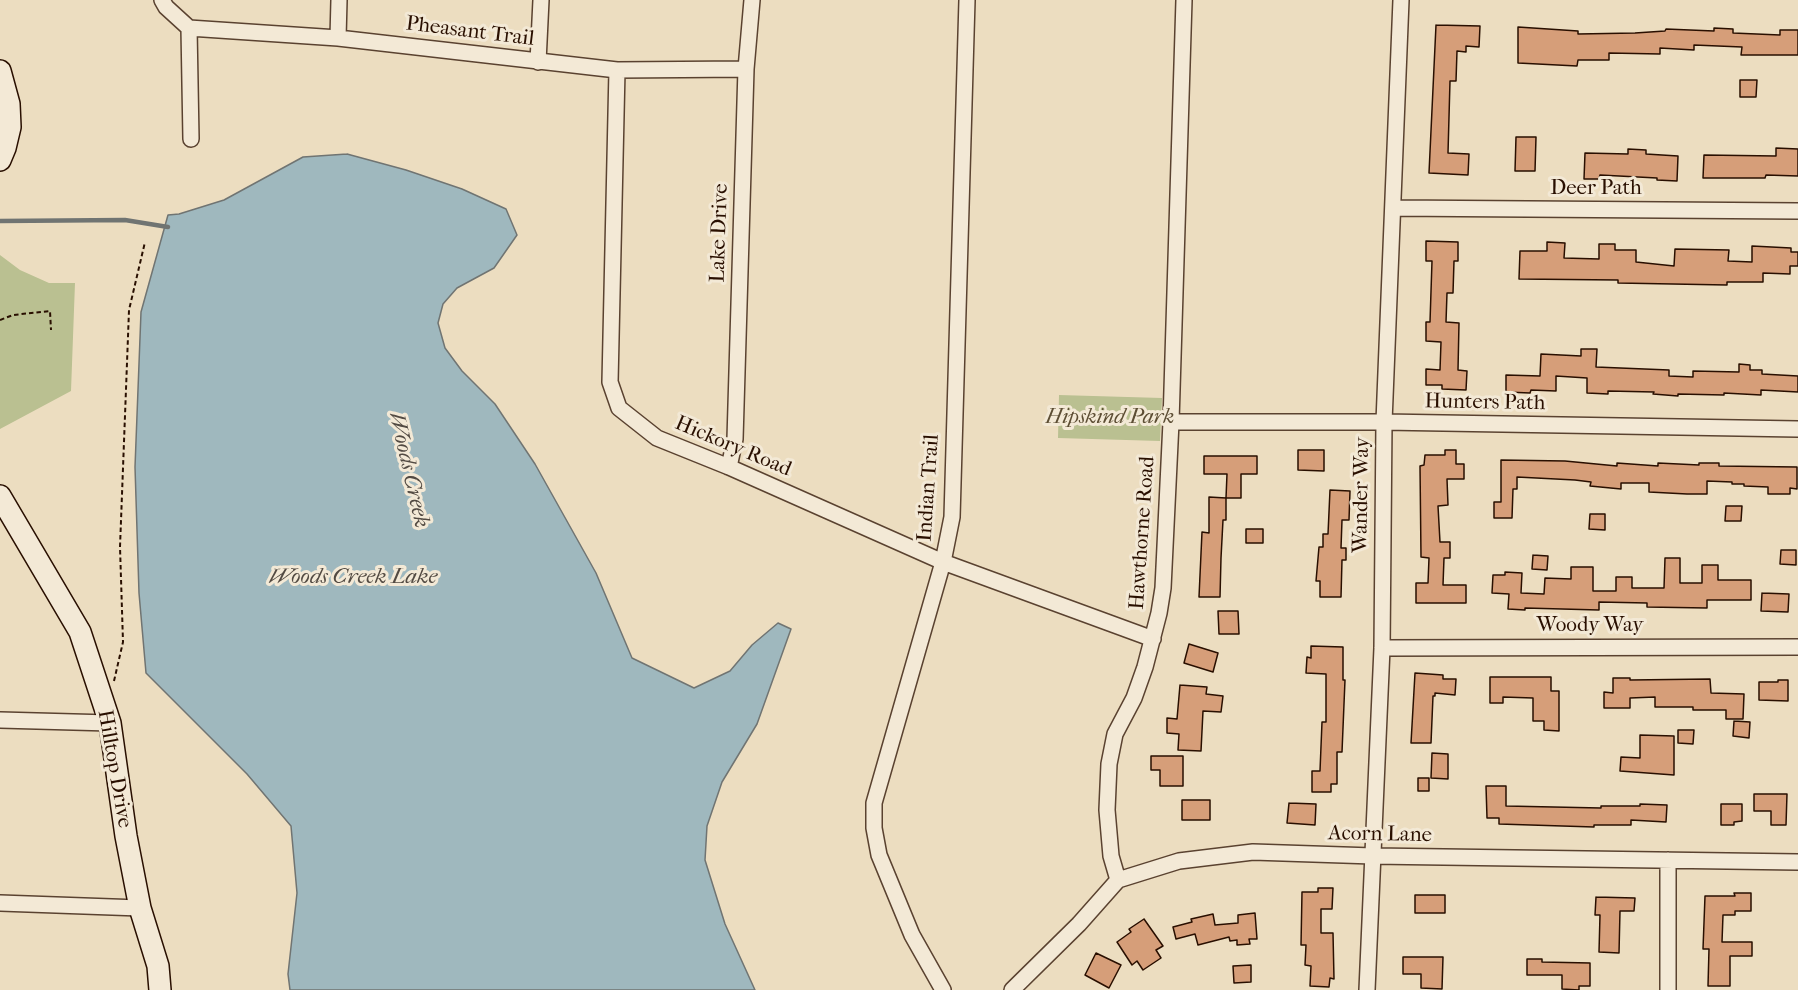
<!DOCTYPE html>
<html>
<head>
<meta charset="utf-8">
<style>
	body { margin:0 }
	canvas { display:block; background:#ecddc0 }
</style>
</head>
<body>
<canvas width="1798" height="990"></canvas>
<script>
const context = document.querySelector('canvas').getContext('2d');
context.lineJoin = 'round';
function fillPath(path, color) { context.fillStyle = color; context.fill(path, 'evenodd'); }
const poly = rows => new Path2D(rows.map(r => 'M' + r).join(''));
function trace(path, color, width, dash) { context.strokeStyle = color; context.lineWidth = width; context.lineCap = dash ? 'butt' : 'round'; context.setLineDash(dash || []); context.stroke(path); }
function write(font, color, halo, rows, align = 'center') {
  context.font = font + ' "IM FELL French Canon",serif'; context.lineWidth = 6; context.setLineDash([]); context.textBaseline = 'middle'; context.strokeStyle = halo; context.fillStyle = color; for (const [text, x, y, turn = 0] of rows) {
    context.save(); context.translate(x, y); context.rotate((+turn || 0) * Math.PI / 180); context.textAlign = isNaN(turn) ? turn : align; if (halo) context.strokeText(text, 0, 0); context.fillText(text, 0, 0); context.restore();
  }
}
const green = poly([
	[0,255,20,270,49,283,75,283,71,391,0,429],
	[1059,395,1162,398,1160,441,1058,438]
]);
const water = poly([
	[347,154,406,170,462,189,506,209,517,235,494,268,457,288,443,304,438,323,445,348,462,371,495,404,535,464,596,573,632,658,694,688,730,671,752,645,778,623,791,629,757,724,722,782,707,826,705,860,725,924,755,990,290,990,288,974,297,893,291,826,247,774,146,673,139,593,135,467,141,312,168,215,179,214,224,200,303,157,347,154]
]);
const stream = poly([
	[0,221,125,220,168,227]
]);
const building = poly([
	[1436,25,1480,26,1479,47,1466,46,1466,52,1457,51,1456,81,1450,81,1448,153,1469,154,1468,175,1429,173,1436,25],
	[1518,27,1578,31,1578,34,1635,33,1665,31,1666,29,1714,31,1714,28,1733,29,1733,33,1780,35,1780,30,1798,30,1798,55,1741,55,1742,47,1694,45,1694,50,1660,48,1660,54,1609,53,1609,60,1578,60,1577,66,1518,63,1518,27],
	[1740,80,1757,80,1756,97,1740,97,1740,80],
	[1516,137,1536,137,1535,171,1515,171,1516,137],
	[1776,148,1798,149,1798,176,1766,175,1765,178,1703,178,1704,155,1776,156,1776,148],
	[1628,149,1646,150,1646,154,1678,156,1677,181,1657,180,1657,178,1600,175,1599,179,1584,179,1585,153,1628,154,1628,149],
	[1426,241,1458,242,1458,261,1454,261,1453,293,1447,293,1446,322,1459,323,1458,370,1467,371,1466,390,1442,389,1442,385,1426,385,1426,369,1440,370,1441,342,1426,341,1426,322,1430,322,1432,261,1426,261,1426,241],
	[1547,242,1565,243,1564,258,1599,259,1599,244,1615,244,1615,250,1636,250,1636,262,1674,266,1675,249,1729,250,1728,261,1752,262,1752,246,1791,248,1791,252,1798,252,1798,266,1790,266,1790,274,1763,273,1763,282,1727,282,1727,285,1618,283,1618,280,1519,279,1520,251,1547,251,1547,242],
	[1581,349,1597,349,1596,367,1669,370,1669,376,1693,377,1693,371,1739,372,1739,364,1750,365,1750,370,1762,370,1762,374,1798,376,1798,392,1761,390,1761,395,1724,393,1724,395,1678,394,1678,396,1653,394,1654,392,1608,391,1608,394,1587,393,1587,378,1556,376,1556,391,1531,390,1530,393,1506,392,1506,375,1540,376,1541,354,1581,356,1581,349],
	[1298,450,1324,450,1324,471,1298,470,1298,450],
	[1445,450,1456,450,1456,464,1464,464,1464,479,1447,479,1448,505,1438,506,1440,542,1450,542,1450,558,1444,558,1443,585,1466,585,1466,603,1416,603,1416,583,1428,583,1429,558,1421,557,1420,466,1424,465,1425,455,1445,455,1445,450],
	[1204,456,1257,456,1257,474,1241,474,1241,498,1226,498,1227,474,1204,474,1204,456],
	[1501,460,1565,461,1617,466,1617,463,1658,466,1658,463,1699,465,1699,463,1719,463,1719,466,1797,467,1797,489,1790,488,1790,494,1768,494,1768,487,1744,486,1744,484,1732,484,1732,482,1707,481,1707,494,1687,494,1649,492,1649,483,1621,483,1621,489,1590,486,1591,482,1575,480,1517,477,1517,489,1513,489,1512,518,1494,518,1494,502,1501,502,1501,460],
	[1330,490,1350,491,1349,520,1342,520,1341,548,1346,548,1346,560,1342,560,1341,597,1320,597,1320,581,1316,581,1319,547,1323,547,1323,534,1328,534,1330,490],
	[1209,497,1226,498,1226,520,1223,520,1221,558,1220,597,1199,597,1202,532,1209,533,1209,497],
	[1726,506,1742,506,1741,521,1725,521,1726,506],
	[1590,514,1605,514,1605,530,1589,529,1590,514],
	[1246,529,1263,529,1263,543,1246,543,1246,529],
	[1781,550,1796,550,1796,565,1780,564,1781,550],
	[1533,555,1548,556,1547,570,1532,569,1533,555],
	[1665,558,1680,558,1680,583,1702,583,1702,565,1718,565,1718,580,1751,580,1751,600,1707,600,1707,608,1647,607,1647,603,1599,602,1599,610,1525,608,1525,610,1508,609,1509,594,1492,593,1493,575,1505,575,1505,572,1522,573,1521,593,1544,594,1545,578,1571,579,1571,567,1593,567,1593,591,1616,591,1616,577,1632,577,1632,588,1664,588,1665,558],
	[1762,593,1789,594,1788,612,1761,611,1762,593],
	[1218,611,1238,611,1239,634,1219,634,1218,611],
	[1189,644,1218,653,1213,672,1184,663,1189,644],
	[1311,646,1343,647,1343,680,1345,680,1342,752,1337,752,1337,784,1331,784,1331,792,1312,792,1312,771,1320,771,1322,722,1326,722,1326,674,1306,673,1307,657,1311,658,1311,646],
	[1415,673,1443,675,1443,679,1456,679,1455,695,1435,693,1435,696,1433,696,1431,743,1411,743,1415,673],
	[1490,677,1551,677,1551,691,1559,691,1559,731,1544,730,1544,721,1533,721,1533,698,1503,697,1503,703,1490,703,1490,677],
	[1613,678,1630,678,1630,680,1710,679,1711,693,1744,694,1743,719,1726,719,1726,710,1693,710,1693,707,1655,707,1655,697,1630,698,1630,708,1604,708,1604,692,1613,693,1613,678],
	[1778,680,1788,680,1788,701,1759,700,1759,682,1778,682,1778,680],
	[1180,685,1207,687,1206,694,1223,696,1221,712,1203,711,1201,751,1178,750,1179,734,1167,733,1167,718,1177,719,1180,685],
	[1734,721,1750,722,1749,738,1733,736,1734,721],
	[1678,730,1694,730,1693,744,1678,743,1678,730],
	[1640,735,1674,736,1674,775,1620,771,1621,757,1640,758,1640,735],
	[1432,753,1448,754,1448,779,1431,778,1432,753],
	[1151,756,1183,756,1183,786,1160,786,1160,770,1151,770,1151,756],
	[1418,778,1429,778,1429,791,1418,791,1418,778],
	[1486,786,1506,786,1506,806,1601,808,1601,806,1640,806,1640,804,1667,805,1666,822,1631,820,1631,825,1594,825,1594,827,1499,824,1499,818,1487,818,1486,786],
	[1754,794,1787,794,1786,825,1771,825,1771,811,1754,811,1754,794],
	[1182,800,1210,800,1210,820,1182,820,1182,800],
	[1289,803,1316,804,1315,825,1287,823,1289,803],
	[1721,804,1742,804,1742,821,1734,822,1734,825,1721,825,1721,804],
	[1318,888,1333,888,1332,909,1321,909,1321,933,1333,933,1334,979,1330,978,1329,987,1310,986,1311,966,1305,965,1306,945,1301,945,1302,892,1318,892,1318,888],
	[1734,893,1751,893,1751,911,1735,911,1735,915,1723,915,1722,942,1752,942,1752,956,1730,956,1730,986,1708,986,1709,949,1703,949,1705,896,1735,896,1734,893],
	[1415,895,1445,895,1445,913,1415,913,1415,895],
	[1596,897,1635,898,1634,911,1620,911,1619,953,1599,952,1600,915,1595,915,1596,897],
	[1255,913,1257,939,1249,939,1250,944,1237,945,1237,940,1230,941,1229,937,1198,945,1195,934,1176,939,1173,927,1192,922,1191,919,1213,914,1215,925,1238,923,1238,915,1255,913],
	[1144,919,1163,946,1156,950,1161,958,1143,970,1137,961,1132,965,1117,942,1131,932,1129,929,1144,919],
	[1096,953,1121,965,1109,988,1085,975,1096,953],
	[1403,957,1443,957,1442,989,1421,988,1421,974,1403,974,1403,957],
	[1527,959,1542,959,1542,962,1590,963,1590,986,1579,986,1579,990,1562,989,1562,975,1527,975,1527,959],
	[1251,965,1251,982,1234,983,1233,966,1251,965]
]);
const path = poly([
	[0,320,13,315,50,311,51,330],
	[114,681,123,642,120,547,129,310,145,242]
]);
const street = poly([
	[162,0,166,7,189,28,191,139],
	[189,28,338,38,617,70,746,69],
	[338,38,339,0],
	[538,62,541,0],
	[617,70,610,382,619,408,657,438,729,467,943,562,1153,639],
	[1393,208,1798,211],
	[1171,422,1384,422,1798,429],
	[729,467,735,439,746,69,752,0],
	[1382,648,1798,647],
	[0,720,110,723],
	[1668,860,1668,990],
	[1118,880,1111,856,1107,810,1109,764,1115,734,1134,698,1145,667,1159,613,1163,588,1171,422,1184,0],
	[0,903,140,908],
	[943,990,912,935,879,855,874,828,874,803,943,562,952,517,967,0],
	[1012,990,1079,924,1118,880,1179,861,1253,852,1373,856,1798,862],
	[1367,990,1382,648,1384,422,1401,0]
]);
const secondary = poly([
	[0,71,9,104,10,127,5,148,0,160],
	[0,496,80,632,110,723,126,836,140,908,158,966,160,990]
]);
const streetNames = [
	["Pheasant Trail",470,32,7],
	["Deer Path",1596,189],
	["Lake Drive",720,233,-88],
	["Hunters Path",1485,403,1],
	["Hickory Road",733,447,23],
	["Indian Trail",929,488,-86],
	["Wander Way",1362,495,-89],
	["Hawthorne Road",1143,533,-86],
	["Woody Way",1590,626],
	["Hilltop Drive",114,769,80],
	["Acorn Lane",1380,835,1]
];
const parkNames = [
	["Hipskind Park",1110,418]
];
const waterNames = [
	["Woods Creek",408,470,77],
	["Woods Creek Lake",353,578]
];
fillPath(green, '#bac091');
fillPath(water, '#9fb8be');
trace(water, '#707472', 1.5);
trace(stream, '#707472', 4.5);
fillPath(building, '#d69e79');
trace(building, '#290f00', 1.5);
trace(street, '#5a4230', 18);
trace(secondary, '#290f00', 24);
trace(path, '#290f00', 2, [4.5, 3]);
trace(street, '#f3e9d6', 15);
trace(secondary, '#f3e9d6', 21);
write('21px', '#290f00', '#f3e9d6', streetNames);
write('italic 21px', '#5c4d33', '#f3e9d6', parkNames);
write('italic 22px', '#524a42', '#f3e9d6', waterNames);
</script>
</body>
</html>
